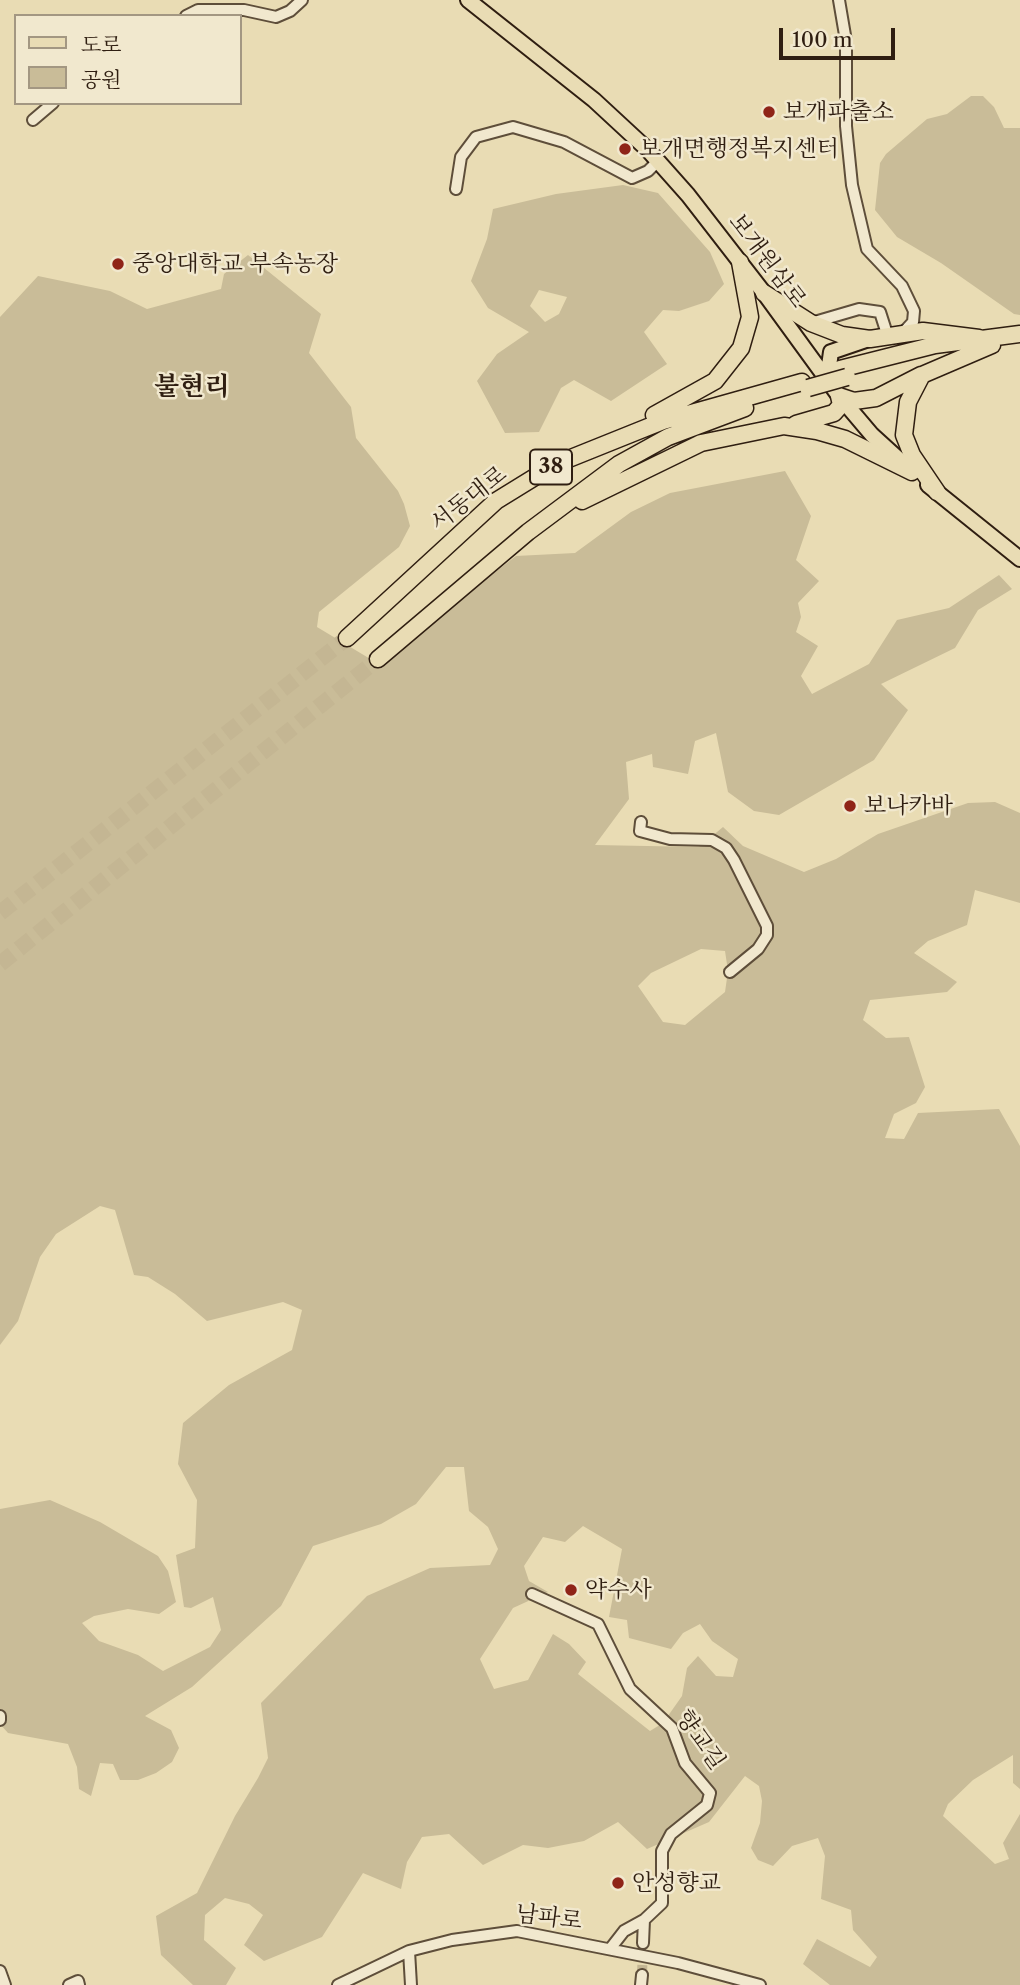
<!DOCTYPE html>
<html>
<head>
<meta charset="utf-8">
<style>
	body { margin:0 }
	#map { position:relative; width:1020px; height:1985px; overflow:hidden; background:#e9dcb4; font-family:"Libre Caslon Text","Noto Serif KR",serif }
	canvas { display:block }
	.legend { position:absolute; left:14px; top:14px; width:228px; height:91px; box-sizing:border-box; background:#f1e8ce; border:2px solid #a39782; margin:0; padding:9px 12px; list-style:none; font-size:21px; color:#2f1e11 }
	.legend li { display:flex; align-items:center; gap:14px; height:35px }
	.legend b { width:35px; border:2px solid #a39782 }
	.scale { position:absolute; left:779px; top:28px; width:116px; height:32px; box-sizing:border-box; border:4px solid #2f1e11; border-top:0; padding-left:9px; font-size:21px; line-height:24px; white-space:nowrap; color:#2f1e11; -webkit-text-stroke:5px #f1e8ce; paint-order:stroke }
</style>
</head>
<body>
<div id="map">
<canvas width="1020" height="1985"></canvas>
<ul class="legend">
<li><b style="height:9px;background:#e9dcb4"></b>도로</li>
<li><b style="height:19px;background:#c9bc98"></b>공원</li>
</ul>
<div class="scale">100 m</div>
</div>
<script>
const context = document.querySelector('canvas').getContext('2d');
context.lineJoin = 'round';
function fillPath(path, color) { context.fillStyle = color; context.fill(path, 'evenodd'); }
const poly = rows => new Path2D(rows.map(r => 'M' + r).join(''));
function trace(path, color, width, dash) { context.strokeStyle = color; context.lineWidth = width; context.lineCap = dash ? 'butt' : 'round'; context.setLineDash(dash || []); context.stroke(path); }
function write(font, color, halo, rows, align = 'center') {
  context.font = font + ' "Libre Caslon Text","Noto Serif KR",serif'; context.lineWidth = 5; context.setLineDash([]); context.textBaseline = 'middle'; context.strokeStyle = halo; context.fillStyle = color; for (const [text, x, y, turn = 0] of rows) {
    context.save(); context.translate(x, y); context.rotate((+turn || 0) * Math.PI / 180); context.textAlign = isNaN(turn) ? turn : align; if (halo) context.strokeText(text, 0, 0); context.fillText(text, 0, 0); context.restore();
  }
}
const green = poly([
	[971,96,983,96,994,107,1004,128,1020,128,1020,315,1014,314,941,263,897,237,875,210,880,163,886,154,927,119,947,114],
	[623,185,658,193,710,252,724,284,709,301,679,311,663,310,644,332,667,364,611,401,574,380,561,388,539,432,505,433,477,381,497,354,529,332,488,308,471,281,487,239,493,209,556,194],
	[539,290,567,297,559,314,545,322,530,306],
	[248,255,321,314,309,353,351,407,356,438,398,491,404,504,410,526,399,547,319,612,317,627,377,663,516,556,575,553,631,512,670,493,785,471,811,516,796,560,819,581,798,603,801,617,796,632,818,646,801,676,812,694,869,664,897,620,949,608,999,575,1012,589,978,610,955,648,881,684,908,710,874,760,779,815,754,811,728,792,716,733,695,741,688,774,653,767,652,754,626,762,629,799,595,845,699,847,723,827,743,846,804,872,836,859,878,834,968,803,995,802,1020,813,1020,903,975,890,967,925,928,941,914,953,957,982,947,992,870,1000,863,1020,886,1038,909,1037,925,1087,916,1103,894,1114,885,1138,904,1139,918,1113,999,1109,1020,1146,1020,1789,1013,1783,1013,1755,973,1780,948,1804,943,1816,995,1864,1009,1859,1003,1843,1020,1814,1020,1985,830,1985,803,1964,817,1939,870,1967,877,1957,853,1930,851,1910,821,1899,825,1856,818,1838,792,1846,773,1866,758,1860,751,1848,760,1823,762,1801,759,1786,745,1776,709,1822,647,1849,618,1822,584,1841,548,1848,523,1845,483,1865,449,1834,422,1837,407,1862,401,1889,363,1873,322,1937,264,1961,244,1945,263,1915,249,1904,225,1898,205,1915,204,1940,236,1968,226,1985,193,1985,161,1955,156,1916,197,1893,235,1816,258,1778,268,1758,261,1703,367,1596,430,1568,490,1565,498,1549,488,1527,469,1511,464,1467,446,1467,416,1504,381,1524,313,1546,281,1606,192,1687,145,1716,171,1730,179,1748,172,1762,156,1773,138,1780,120,1780,113,1764,100,1763,91,1796,79,1789,77,1767,68,1744,8,1733,0,1724,0,1509,50,1500,100,1522,158,1556,168,1571,176,1602,159,1614,128,1609,94,1616,82,1623,99,1641,138,1655,163,1671,210,1647,221,1630,213,1597,191,1608,184,1607,176,1555,195,1548,197,1500,178,1464,183,1423,229,1385,292,1350,302,1310,283,1302,207,1321,175,1294,148,1277,134,1275,115,1210,100,1206,56,1234,40,1257,18,1321,0,1345,0,317,38,276,110,291,147,309,221,289,224,274],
	[701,949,725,951,728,971,725,992,685,1025,663,1022,638,986,651,973],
	[583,1526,622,1549,609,1617,627,1620,629,1638,671,1649,683,1633,700,1624,712,1641,738,1659,733,1677,716,1676,698,1656,687,1668,682,1696,663,1723,650,1731,578,1674,586,1662,569,1644,553,1634,528,1680,494,1689,480,1659,513,1608,548,1592,529,1581,524,1566,543,1537,565,1542]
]);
const minorTunnel = poly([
	[642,1975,643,1947]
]);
const highwayTunnel = poly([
	[0,913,347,638],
	[0,964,378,659]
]);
const minor = poly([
	[839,0,846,41,846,126,852,185,867,249,902,286,914,311,913,322,901,335],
	[186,16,198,10,244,10,276,17,290,11,302,0],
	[33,120,53,103],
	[456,189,461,157,476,137,513,127,564,142,632,178,648,171,658,161],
	[811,323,859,309,880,312,888,337],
	[641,822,640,831,670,839,712,840,726,848,734,860,767,926,767,935,758,949,730,972],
	[532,1594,598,1624,630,1689,672,1728,685,1763,710,1793,707,1805,671,1834,662,1851,662,1903,644,1920,643,1943],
	[0,1716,0,1720],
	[610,1949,624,1931,644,1920],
	[409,1951,411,1985],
	[0,1971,5,1985],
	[69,1985,78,1981,79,1985],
	[338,1985,409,1951,452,1940,517,1931,678,1963,760,1985],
	[641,1985,642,1975]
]);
const major = poly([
	[468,0,594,100,648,150,688,195,764,293,839,396,872,435,905,465],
	[827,380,831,352,869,339],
	[928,485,1020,559]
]);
const highway = poly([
	[764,293,811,323,842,335,870,339,923,331,979,338],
	[840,369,935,345,1020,334],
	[839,396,854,401,876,398,921,375],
	[654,415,715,381,741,348,750,317,740,262],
	[796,424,834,413,841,405,839,396],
	[937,492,912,455,904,435,908,402,922,375,992,345],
	[582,501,701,443,784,426,817,431,845,439,912,472],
	[347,638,496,501,556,464,663,421,802,382],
	[378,659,528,532,619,464,668,437,745,408]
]);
const highwayBridge = poly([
	[808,388,847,377]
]);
const markers = [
	[769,112,7,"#8f2418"],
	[625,149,7,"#8f2418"],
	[118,264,7,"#8f2418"],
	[850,806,7,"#8f2418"],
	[571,1590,7,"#8f2418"],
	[618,1883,7,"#8f2418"]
];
const shields = [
	[551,467,42]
];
const shieldNames = [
	["38",551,467]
];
const poiNames = [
	["보개파출소",783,112],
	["보개면행정복지센터",639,149],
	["중앙대학교 부속농장",132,264],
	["보나카바",864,806],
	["약수사",585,1590],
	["안성향교",632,1883]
];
const streetNames = [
	["보개원삼로",767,261,53],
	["서동대로",469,499,-38],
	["향교길",700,1740,55],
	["남파로",549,1918,7]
];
const quarterNames = [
	["불현리",192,387]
];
fillPath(green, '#c9bc98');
trace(minorTunnel, '#c4b693', 10, [10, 5]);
trace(highwayTunnel, '#c4b693', 16, [16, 8]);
trace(minor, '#5e4e3a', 14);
trace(major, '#2f1e11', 18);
trace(highway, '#2f1e11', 19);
trace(minor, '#f1e8ce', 10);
trace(major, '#e9dcb4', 14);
trace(highway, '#e9dcb4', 16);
trace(highwayBridge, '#2f1e11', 19, []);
trace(highwayBridge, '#e9dcb4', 16);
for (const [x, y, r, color] of markers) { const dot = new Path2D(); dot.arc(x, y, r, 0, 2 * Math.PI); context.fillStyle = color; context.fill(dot); trace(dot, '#f1e8ce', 2.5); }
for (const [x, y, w] of shields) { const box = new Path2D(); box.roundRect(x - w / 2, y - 17.5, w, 35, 5); context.fillStyle = '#f1e8ce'; context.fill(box); trace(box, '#2f1e11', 2); }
write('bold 21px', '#2f1e11', null, shieldNames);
write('23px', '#2f1e11', '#f1e8ce', poiNames, 'left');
write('23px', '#2f1e11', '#f1e8ce', streetNames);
write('bold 26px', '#2f1e11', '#f1e8ce', quarterNames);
</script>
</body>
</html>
